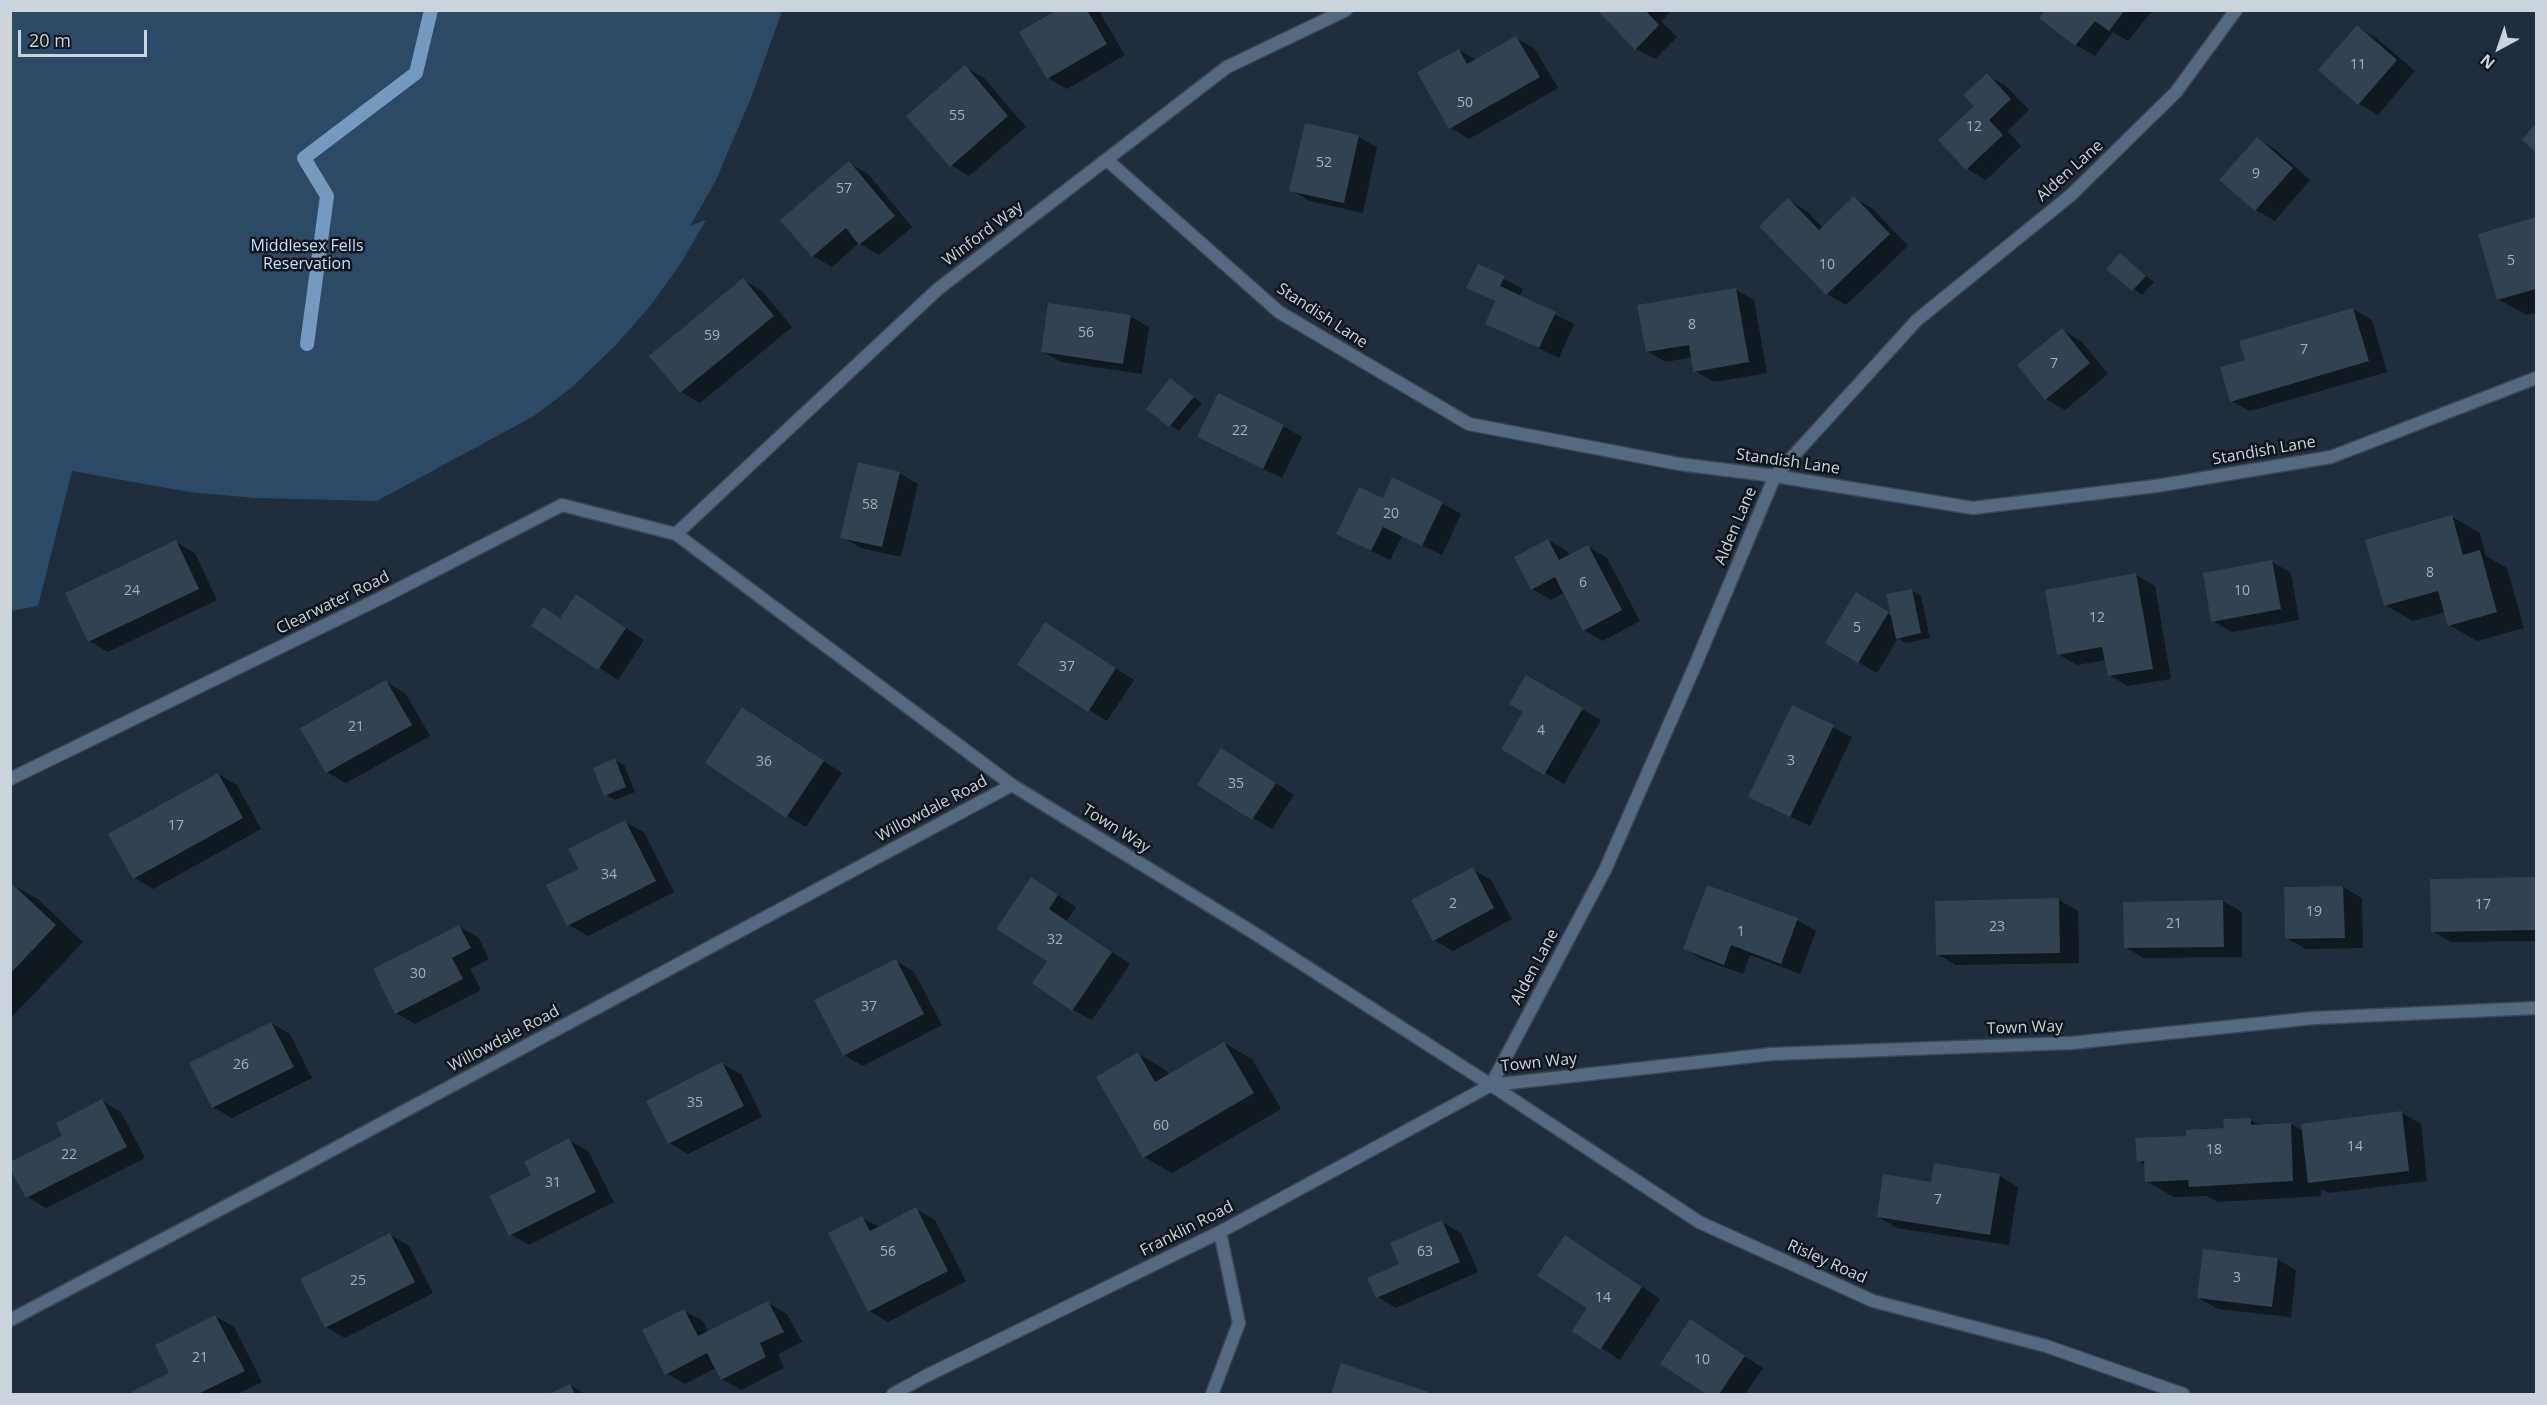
<!DOCTYPE html>
<html>
<head>
<meta charset="utf-8">
<style>
	body { margin:0 }
	#map { position:relative; width:2547px; height:1405px; overflow:hidden; background:#1f2d3c; font-family:"Open Sans",sans-serif }
	canvas { display:block }
	.frame { position:absolute; inset:0; border:12px solid #cbd4dd; pointer-events:none }
	.north { position:absolute; left:2469px; top:18px; width:60px; height:60px; -webkit-text-stroke:4px #0e151c; paint-order:stroke; rotate:220deg; font-size:16px; font-weight:700; line-height:24px; text-align:center; color:#cbd4dd }
	.north::after { content:''; display:block; margin:auto; width:21px; height:27px; background:#cbd4dd; clip-path:polygon(50% 0,100% 100%,50% 72%,0 100%) }
	.scale { position:absolute; left:18px; top:30px; width:129px; height:27px; box-sizing:border-box; border:3px solid #cbd4dd; border-top:0; padding-left:8px; font-size:18px; line-height:21px; white-space:nowrap; color:#cbd4dd; -webkit-text-stroke:4px #0e151c; paint-order:stroke }
</style>
</head>
<body>
<div id="map">
<canvas width="2547" height="1405"></canvas>
<div class="frame"></div>
<div class="north">N</div>
<div class="scale">20 m</div>
</div>
<script>
const context = document.querySelector('canvas').getContext('2d');
context.lineJoin = 'round';
function fillPath(path, color) { context.fillStyle = color; context.fill(path, 'evenodd'); }
const poly = rows => new Path2D(rows.map(r => 'M' + r).join(''));
function trace(path, color, width, dash) { context.strokeStyle = color; context.lineWidth = width; context.lineCap = dash ? 'butt' : 'round'; context.setLineDash(dash || []); context.stroke(path); }
function write(font, color, halo, rows, align = 'center') {
  context.font = font + ' "Open Sans",sans-serif'; context.lineWidth = 5; context.setLineDash([]); context.textBaseline = 'middle'; context.strokeStyle = halo; context.fillStyle = color; for (const [text, x, y, turn = 0] of rows) {
    context.save(); context.translate(x, y); context.rotate((+turn || 0) * Math.PI / 180); context.textAlign = isNaN(turn) ? turn : align; if (halo) context.strokeText(text, 0, 0); context.fillText(text, 0, 0); context.restore();
  }
}
const green = poly([
	[11,10,782,10,782,11,751,98,716,180,690,226,706,220,681,263,651,305,615,346,571,388,534,416,377,501,255,498,189,492,72,471,38,606,11,611]
]);
const shadow = poly([
	[1060,10,1098,10,1125,55,1067,89,1048,78],
	[1599,10,1672,10,1661,21,1677,37,1655,59,1636,49],
	[2047,10,2153,10,2128,41,2113,32,2095,56,2076,45],
	[2358,27,2376,38,2415,71,2378,115,2359,104],
	[1516,38,1535,49,1558,88,1469,139,1451,128,1459,50,1476,60],
	[965,67,984,78,1026,127,969,176,951,165],
	[1987,75,2006,86,2029,110,2007,131,2021,146,1986,180,1967,169,1976,106],
	[1358,137,1377,147,1363,213,1310,201,1291,190],
	[2257,139,2276,150,2310,180,2275,221,2256,210],
	[849,163,868,174,912,227,879,255,859,243,832,267,813,256],
	[1854,198,1873,209,1908,246,1846,305,1827,294,1761,226,1788,200,1807,211,1823,228],
	[2536,218,2536,313,2526,315,2498,299,2480,235],
	[2120,255,2154,282,2142,295,2108,268],
	[1478,266,1523,289,1519,297,1574,324,1559,358,1487,323,1496,302,1468,287],
	[743,280,762,291,792,327,700,403,681,392,652,356],
	[1735,289,1754,300,1767,373,1714,382,1695,371,1692,357,1666,362,1647,351],
	[2353,309,2372,320,2387,372,2250,411,2231,401],
	[1130,316,1149,327,1142,374,1061,362,1042,351],
	[2062,330,2081,341,2108,374,2065,410,2046,399],
	[1171,380,1202,403,1179,431,1148,409],
	[1283,426,1302,437,1282,478,1217,447],
	[899,473,918,484,901,557,861,548,842,537],
	[1383,500,1442,503,1461,514,1442,555,1402,536,1390,560,1357,544],
	[2452,517,2480,533,2486,556,2507,568,2524,628,2477,641,2449,625,2445,612,2413,621,2385,605],
	[1548,540,1567,551,1570,556,1588,547,1607,558,1640,621,1603,641,1584,630,1565,592,1551,600,1532,589],
	[176,542,195,553,217,600,108,652,89,641],
	[2272,562,2291,573,2299,620,2232,632,2213,621],
	[2136,575,2155,586,2171,679,2128,686,2109,675,2106,660,2077,665,2058,654],
	[1911,590,1921,596,1930,638,1906,643,1898,638,1877,673,1858,662,1857,595,1892,616],
	[595,607,644,640,618,680,533,625],
	[1064,635,1134,680,1107,721,1089,710],
	[1526,677,1601,720,1564,784,1503,749,1524,711],
	[386,682,405,693,430,736,346,783,327,772],
	[1793,707,1852,737,1810,826,1769,807],
	[743,709,842,773,806,827,787,816],
	[615,760,624,765,635,792,615,800,606,795],
	[1241,761,1294,795,1272,829,1253,818],
	[218,774,237,785,261,829,153,889,135,878,110,835],
	[625,822,644,832,674,892,588,936,569,925,581,869],
	[1472,869,1491,880,1512,919,1453,951,1434,940],
	[2536,878,2536,941,2451,942,2432,931,2431,881],
	[11,884,39,900,83,942,10,1019],
	[2343,887,2362,898,2363,948,2306,949,2287,938],
	[1050,890,1076,907,1067,921,1130,964,1092,1020,1073,1010,1049,961,999,928],
	[2059,900,2078,911,2079,963,1956,965,1937,954],
	[2223,901,2242,912,2242,957,2144,958,2125,947],
	[1797,920,1816,931,1800,974,1750,955,1743,974,1704,960,1685,949],
	[459,927,478,937,489,959,470,969,481,990,415,1024,396,1013],
	[896,961,914,972,942,1025,863,1066,844,1055],
	[271,1023,290,1034,312,1078,232,1118,213,1107],
	[1224,1043,1252,1059,1281,1109,1172,1173,1144,1157,1138,1054,1166,1070,1169,1075],
	[722,1064,741,1074,762,1117,688,1154,669,1143],
	[102,1101,121,1112,145,1158,46,1208,27,1197,64,1136],
	[2402,1113,2421,1124,2427,1181,2329,1193,2321,1189,2321,1196,2218,1202,2207,1196,2174,1197,2146,1181,2146,1165,2138,1161,2187,1137,2225,1130,2250,1120,2261,1126,2291,1124,2304,1132],
	[569,1140,588,1151,614,1202,529,1245,510,1234,533,1176],
	[2000,1176,2018,1187,2009,1245,1897,1228,1878,1217,1932,1183],
	[916,1209,935,1220,966,1281,888,1322,869,1311,862,1218,879,1227],
	[1442,1222,1461,1233,1478,1272,1396,1308,1378,1297],
	[390,1235,409,1246,433,1293,345,1338,326,1327],
	[1584,1248,1660,1299,1620,1360,1574,1330,1589,1308],
	[2277,1259,2296,1270,2291,1317,2218,1309,2199,1298],
	[768,1303,787,1314,802,1342,778,1354,784,1368,741,1390,722,1379,716,1368,685,1384,666,1373,684,1311,703,1321,709,1333],
	[215,1316,234,1327,262,1382,237,1394,134,1394,171,1374],
	[1690,1321,1763,1368,1745,1394,1709,1394,1662,1363],
	[1342,1365,1429,1393,1431,1394,1332,1394],
	[570,1385,585,1394,551,1394]
]);
const stream = poly([
	[307,344,327,196,304,158,416,73,431,10]
]);
const building = poly([
	[1057,10,1087,10,1107,44,1047,79,1019,32],
	[1597,10,1645,10,1659,25,1635,50],
	[2045,10,2125,10,2109,31,2095,21,2075,46,2039,18],
	[2357,25,2397,60,2358,105,2318,70],
	[1516,36,1540,77,1449,129,1417,72,1459,49,1467,64],
	[965,65,1008,116,950,167,906,116],
	[1987,73,2011,99,1989,120,2003,135,1966,170,1938,140,1974,106,1963,95],
	[1305,123,1359,135,1344,203,1289,191],
	[2535,124,2536,125,2536,153,2522,140],
	[2257,137,2293,168,2255,211,2219,180],
	[849,161,895,216,859,245,846,228,812,257,780,220],
	[1854,196,1890,234,1826,295,1759,226,1788,198,1819,230],
	[2536,217,2536,289,2497,300,2478,234],
	[2120,253,2146,276,2132,291,2106,269],
	[1478,264,1505,276,1500,286,1556,312,1539,348,1485,324,1495,301,1466,288],
	[743,278,774,316,680,393,649,356],
	[1736,288,1749,362,1693,372,1689,345,1646,352,1637,305],
	[1048,303,1131,315,1123,364,1041,352],
	[2353,308,2369,361,2230,402,2220,367,2245,360,2239,341],
	[2062,328,2090,363,2045,400,2017,365],
	[1170,378,1194,397,1169,427,1146,409],
	[1218,393,1284,425,1263,469,1197,437],
	[858,462,900,472,882,547,840,538],
	[1392,477,1443,502,1422,546,1383,527,1371,551,1336,534,1359,487,1383,498],
	[2452,515,2463,555,2480,550,2497,612,2448,626,2438,591,2384,606,2365,540],
	[1548,539,1559,560,1588,545,1622,610,1583,631,1555,577,1531,590,1514,557],
	[176,540,199,589,88,642,65,593],
	[2272,560,2281,609,2211,622,2203,573],
	[2136,573,2153,669,2108,676,2102,647,2057,655,2045,590],
	[1912,589,1921,633,1896,639,1886,594],
	[1856,592,1889,612,1858,663,1825,643],
	[576,594,626,628,598,670,531,626,543,607,560,618],
	[1045,622,1116,668,1088,712,1017,665],
	[1526,675,1583,708,1544,775,1501,749,1523,712,1509,704],
	[386,680,412,725,326,773,300,728],
	[1792,705,1834,725,1790,817,1748,797],
	[742,707,824,761,786,818,705,763],
	[1221,748,1276,783,1252,820,1197,785],
	[615,758,626,787,604,796,593,768],
	[218,773,243,818,133,879,108,834],
	[625,820,656,881,567,926,546,885,579,869,568,849],
	[1473,867,1494,908,1433,941,1411,900],
	[1031,877,1058,895,1049,909,1112,952,1072,1011,1032,983,1047,961,996,929],
	[2536,877,2536,930,2431,932,2430,879],
	[10,882,56,925,10,974],
	[1707,885,1798,918,1781,964,1731,945,1724,965,1683,949],
	[2343,886,2345,938,2285,939,2284,887],
	[2059,898,2060,953,1936,955,1935,901],
	[2223,900,2224,947,2124,948,2123,902],
	[459,925,471,948,452,958,463,979,395,1014,373,969],
	[896,959,924,1014,843,1056,814,1000],
	[271,1022,294,1067,212,1108,189,1063],
	[1224,1042,1254,1093,1143,1158,1096,1077,1138,1052,1155,1082],
	[722,1062,744,1106,668,1144,646,1101],
	[102,1099,127,1147,26,1198,10,1169,10,1162,62,1136,56,1123],
	[2402,1111,2409,1171,2308,1183,2301,1124],
	[2251,1118,2251,1125,2291,1123,2293,1181,2189,1187,2188,1180,2145,1182,2144,1161,2137,1162,2135,1138,2186,1136,2186,1130,2224,1128,2223,1119],
	[569,1138,596,1192,509,1236,489,1196,531,1175,524,1162],
	[1934,1163,2000,1174,1990,1235,1877,1217,1883,1174,1931,1182],
	[916,1207,948,1271,868,1312,828,1233,862,1216,870,1231],
	[1442,1220,1460,1262,1376,1298,1367,1278,1399,1264,1390,1243],
	[390,1233,415,1282,325,1328,300,1279],
	[1565,1235,1642,1287,1600,1350,1572,1331,1587,1308,1537,1276],
	[2203,1249,2278,1258,2272,1307,2197,1298],
	[768,1301,784,1332,760,1343,766,1357,721,1380,707,1353,665,1375,642,1330,684,1309,698,1336],
	[215,1315,245,1371,198,1394,132,1394,131,1392,169,1373,155,1345],
	[1690,1319,1745,1356,1719,1394,1706,1394,1660,1364],
	[1341,1363,1429,1392,1428,1394,1331,1394],
	[570,1384,575,1394,548,1394]
]);
const minor = poly([
	[1107,160,1279,312,1469,424,1679,464,1775,476,1973,508,2156,486,2331,457,2536,378],
	[676,534,938,289,1227,67,1346,10],
	[10,779,389,594,562,505,676,534,1012,785,1254,933,1491,1085,1772,1054,2071,1043,2314,1018,2536,1008],
	[1491,1085,1605,870,1694,668,1775,476,1917,320,2071,195,2176,92,2236,10],
	[1491,1085,1699,1222,1873,1301,2046,1346,2183,1394],
	[10,1320,291,1172,1012,785],
	[893,1394,926,1376,1220,1232,1491,1085],
	[1212,1394,1239,1323,1220,1232]
]);
const numberNames = [
	["11",2358,65],
	["50",1465,103],
	["55",957,116],
	["12",1974,127],
	["52",1324,163],
	["9",2256,174],
	["57",844,189],
	["5",2511,261],
	["10",1827,265],
	["8",1692,325],
	["56",1086,333],
	["59",712,336],
	["7",2304,350],
	["7",2054,364],
	["22",1240,431],
	["58",870,505],
	["20",1391,514],
	["8",2430,573],
	["6",1583,583],
	["24",132,591],
	["10",2242,591],
	["12",2097,618],
	["5",1857,628],
	["37",1067,667],
	["21",356,727],
	["4",1541,731],
	["3",1791,761],
	["36",764,762],
	["35",1236,784],
	["17",176,826],
	["34",609,875],
	["2",1453,904],
	["17",2483,905],
	["19",2314,912],
	["21",2174,924],
	["23",1997,927],
	["1",1741,932],
	["32",1055,940],
	["30",418,974],
	["37",869,1007],
	["26",241,1065],
	["35",695,1103],
	["60",1161,1126],
	["14",2355,1147],
	["18",2214,1150],
	["22",69,1155],
	["31",553,1183],
	["7",1938,1200],
	["56",888,1252],
	["63",1425,1252],
	["3",2237,1278],
	["25",358,1281],
	["14",1603,1298],
	["21",200,1358],
	["10",1702,1360]
];
const streetNames = [
	["Alden Lane",2070,171,-42],
	["Winford Way",983,234,-37],
	["Standish Lane",1322,316,33],
	["Standish Lane",2264,451,-10],
	["Standish Lane",1788,462,8],
	["Alden Lane",1736,526,-67],
	["Clearwater Road",333,603,-26],
	["Willowdale Road",932,809,-28],
	["Town Way",1116,829,32],
	["Alden Lane",1535,967,-62],
	["Town Way",2025,1028,-2],
	["Willowdale Road",504,1039,-28],
	["Town Way",1539,1063,-6],
	["Franklin Road",1187,1229,-27],
	["Risley Road",1827,1262,24]
];
const parkNames = [
	["Middlesex Fells",307,246],
	["Reservation",307,264]
];
fillPath(green, '#2c4965');
fillPath(shadow, '#0007');
trace(stream, '#749ac0', 14);
fillPath(building, '#324251');
trace(minor, '#3b4856', 15);
trace(minor, '#556a80', 12);
write('14px', '#a5b0ba', null, numberNames);
write('16px', '#cbd4dd', '#0e151c', streetNames);
write('16px', '#c4e0fd', '#0e151c', parkNames);
</script>
</body>
</html>
